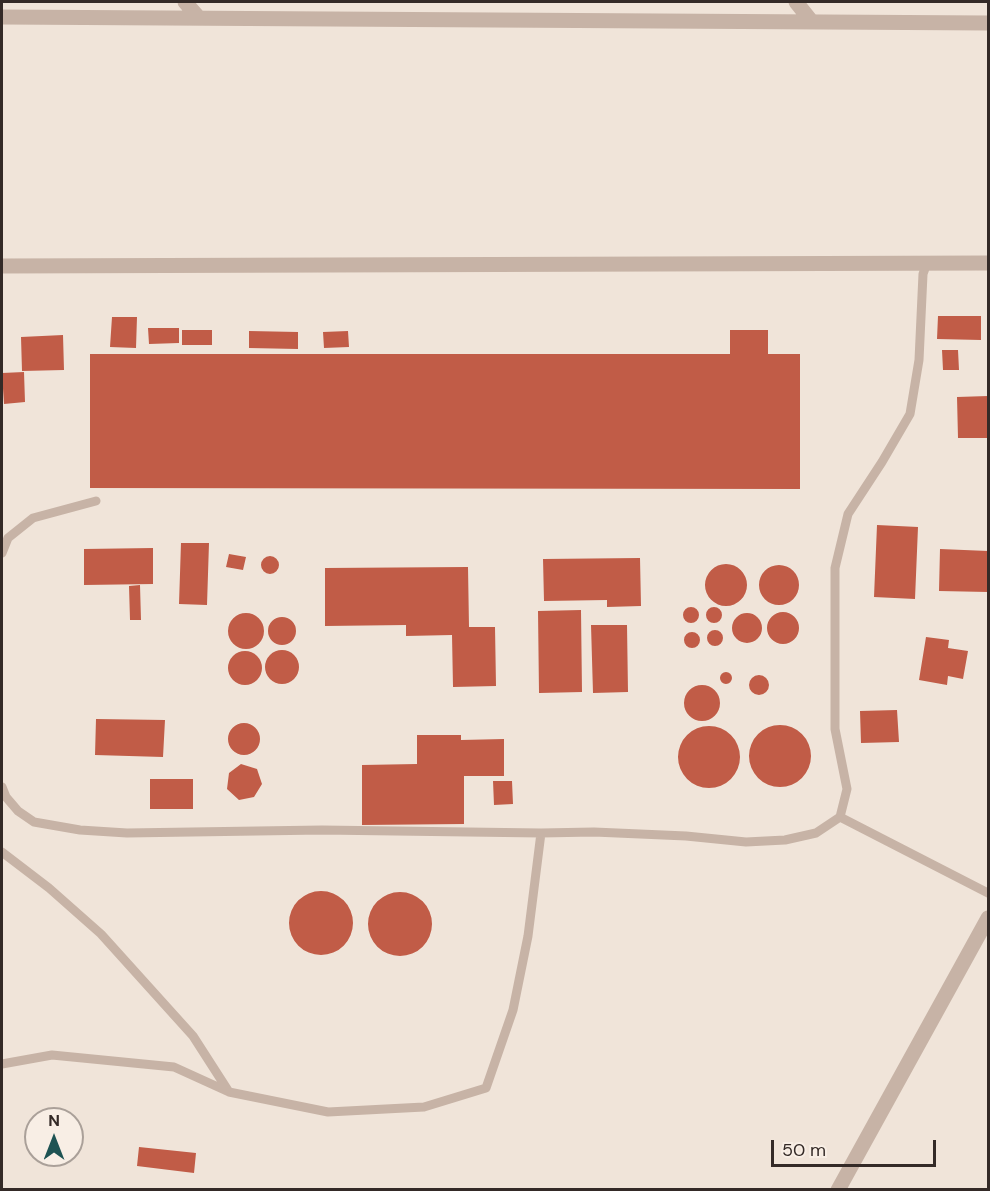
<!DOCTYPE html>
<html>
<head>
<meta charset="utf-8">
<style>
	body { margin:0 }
	#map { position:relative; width:990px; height:1191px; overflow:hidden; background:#f0e4d9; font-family:"DM Sans",sans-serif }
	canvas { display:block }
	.frame { position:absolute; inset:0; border:3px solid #342a27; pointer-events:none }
	.north { position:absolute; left:24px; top:1107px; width:60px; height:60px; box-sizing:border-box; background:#f8eee5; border:2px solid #aaa099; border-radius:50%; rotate:0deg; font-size:16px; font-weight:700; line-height:24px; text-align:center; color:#342a27 }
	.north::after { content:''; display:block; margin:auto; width:21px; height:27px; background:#1e5353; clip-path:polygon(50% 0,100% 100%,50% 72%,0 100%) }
	.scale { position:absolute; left:771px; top:1140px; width:165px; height:27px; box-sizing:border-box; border:3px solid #342a27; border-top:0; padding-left:8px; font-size:18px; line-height:21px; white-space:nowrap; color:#342a27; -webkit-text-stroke:4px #f8eee5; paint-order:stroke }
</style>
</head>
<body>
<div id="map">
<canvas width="990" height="1191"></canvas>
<div class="frame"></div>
<div class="north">N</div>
<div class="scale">50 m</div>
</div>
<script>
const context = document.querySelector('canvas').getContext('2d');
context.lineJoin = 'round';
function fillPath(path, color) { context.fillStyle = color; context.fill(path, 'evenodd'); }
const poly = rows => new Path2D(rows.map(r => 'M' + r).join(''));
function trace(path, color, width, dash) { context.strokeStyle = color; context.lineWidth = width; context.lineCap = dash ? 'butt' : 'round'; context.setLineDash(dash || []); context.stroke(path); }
const building = poly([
	[938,316,981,316,981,340,937,339],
	[112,317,137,317,136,348,110,347],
	[148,328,179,328,179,343,149,344],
	[182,330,212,330,212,345,182,345],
	[730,330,768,330,768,354,800,354,800,489,90,488,90,354,730,354],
	[249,331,298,332,298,349,249,348],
	[348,331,349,347,324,348,323,332],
	[63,335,64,370,22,371,21,337],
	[942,350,958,350,959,370,943,370],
	[24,372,25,402,4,404,2,373],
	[988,396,988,438,958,438,957,397],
	[877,525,918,527,915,599,874,597],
	[181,543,209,543,207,605,179,604],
	[153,548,153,584,84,585,84,549],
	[940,549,988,551,988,592,939,591],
	[229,554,246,557,243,570,226,567],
	'261 565a9 9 0 1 1 18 0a9 9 0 1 1-18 0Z',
	[640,558,641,606,607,607,607,600,544,601,543,559],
	'705 585a21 21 0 1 1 42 0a21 21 0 1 1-42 0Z',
	'759 585a20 20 0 1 1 40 0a20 20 0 1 1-40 0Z',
	[468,567,469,627,495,627,496,686,453,687,452,635,406,636,406,625,325,626,325,568],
	[140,585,141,620,130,620,129,586],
	'683 615a8 8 0 1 1 16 0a8 8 0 1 1-16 0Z',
	'706 615a8 8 0 1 1 16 0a8 8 0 1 1-16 0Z',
	[581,610,582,692,539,693,538,611],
	'767 628a16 16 0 1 1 32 0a16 16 0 1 1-32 0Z',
	'228 631a18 18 0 1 1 36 0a18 18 0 1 1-36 0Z',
	'732 628a15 15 0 1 1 30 0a15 15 0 1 1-30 0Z',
	'268 631a14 14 0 1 1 28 0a14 14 0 1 1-28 0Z',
	[591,625,627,625,628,692,593,693],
	'707 638a8 8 0 1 1 16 0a8 8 0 1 1-16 0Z',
	'684 640a8 8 0 1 1 16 0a8 8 0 1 1-16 0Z',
	[926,637,949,640,948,648,968,651,963,679,948,676,947,685,919,680],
	'265 667a17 17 0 1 1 34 0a17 17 0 1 1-34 0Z',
	'228 668a17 17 0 1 1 34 0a17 17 0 1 1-34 0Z',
	'720 678a6 6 0 1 1 12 0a6 6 0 1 1-12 0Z',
	'749 685a10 10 0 1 1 20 0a10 10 0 1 1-20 0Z',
	'684 703a18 18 0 1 1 36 0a18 18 0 1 1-36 0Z',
	[897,710,899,742,861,743,860,711],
	[96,719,165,720,163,757,95,755],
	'228 739a16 16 0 1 1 32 0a16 16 0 1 1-32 0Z',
	'749 756a31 31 0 1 1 62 0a31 31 0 1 1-62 0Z',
	'678 757a31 31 0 1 1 62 0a31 31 0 1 1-62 0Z',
	[417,735,461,735,461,740,504,739,504,776,464,776,464,824,362,825,362,765,417,764],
	[241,764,257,769,262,784,254,797,239,800,227,789,229,773],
	[150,779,193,779,193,809,150,809],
	[493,781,512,781,513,804,494,805],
	'289 923a32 32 0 1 1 64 0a32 32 0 1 1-64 0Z',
	'368 924a32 32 0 1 1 64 0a32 32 0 1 1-64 0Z',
	[139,1147,196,1153,194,1173,137,1166]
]);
const lane = poly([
	[2,553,8,538,33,518,96,501],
	[2,787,6,797,18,811,34,822,80,830,127,833,322,830,541,833,594,832,686,836,746,842,785,840,816,833,840,817,847,789,835,729,835,568,848,514,882,462,910,414,919,360,923,274,927,263],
	[840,817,988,893],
	[2,852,49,888,101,934,193,1036,229,1092],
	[2,1064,52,1055,174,1067,229,1092,328,1112,424,1107,486,1088,513,1010,528,936,541,833]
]);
const street = poly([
	[185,2,199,18],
	[796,2,812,22],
	[2,17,988,23],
	[2,266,988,263],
	[838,1190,988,918]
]);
fillPath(building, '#c15c47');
trace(lane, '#c7b3a6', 9);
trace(street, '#c7b3a6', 15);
</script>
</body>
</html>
